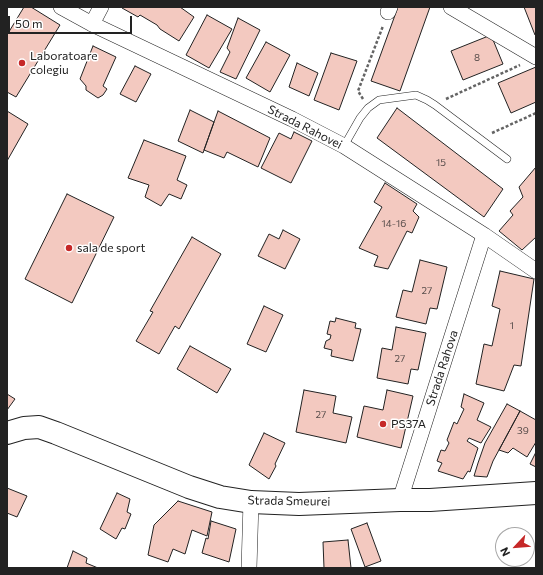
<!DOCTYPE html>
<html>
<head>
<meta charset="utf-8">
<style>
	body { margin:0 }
	#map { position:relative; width:543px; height:575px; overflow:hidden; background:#fff; font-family:Commissioner,sans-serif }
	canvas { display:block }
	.frame { position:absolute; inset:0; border:8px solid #222; pointer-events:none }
	.north { position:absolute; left:495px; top:527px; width:40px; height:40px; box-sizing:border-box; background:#fff; border:1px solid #a7a7a7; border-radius:50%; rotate:244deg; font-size:11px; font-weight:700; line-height:16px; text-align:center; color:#222 }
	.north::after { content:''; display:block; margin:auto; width:14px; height:18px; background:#c62828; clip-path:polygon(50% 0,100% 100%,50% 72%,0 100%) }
	.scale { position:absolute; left:8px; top:16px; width:124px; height:18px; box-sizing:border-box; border:2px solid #222; border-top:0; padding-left:5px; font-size:12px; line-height:14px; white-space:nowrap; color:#222; -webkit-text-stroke:3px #fff; paint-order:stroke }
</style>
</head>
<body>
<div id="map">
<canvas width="543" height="575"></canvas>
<div class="frame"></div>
<div class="north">N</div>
<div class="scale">50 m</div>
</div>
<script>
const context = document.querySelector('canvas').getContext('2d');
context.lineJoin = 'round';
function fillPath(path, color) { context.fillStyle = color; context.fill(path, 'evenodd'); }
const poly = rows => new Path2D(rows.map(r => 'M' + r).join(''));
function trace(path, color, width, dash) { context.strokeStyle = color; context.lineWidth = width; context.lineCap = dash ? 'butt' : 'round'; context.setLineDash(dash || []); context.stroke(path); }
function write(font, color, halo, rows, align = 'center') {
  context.font = font + ' Commissioner,sans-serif'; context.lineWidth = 3; context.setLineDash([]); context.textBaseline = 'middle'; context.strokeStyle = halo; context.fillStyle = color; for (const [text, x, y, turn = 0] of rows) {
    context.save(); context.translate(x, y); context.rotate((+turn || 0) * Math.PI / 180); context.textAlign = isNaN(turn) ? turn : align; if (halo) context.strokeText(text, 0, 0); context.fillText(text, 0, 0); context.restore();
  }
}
const building = poly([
	[24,7,31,7,60,25,16,97,7,92,7,35,24,7],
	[123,7,180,7,194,17,179,41,160,29,157,25,140,15,138,17,122,8,123,7],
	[398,7,430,7,400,91,371,81,398,7],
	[524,7,536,7,536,34,535,35,524,7],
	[207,15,232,29,209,68,186,55,207,15],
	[238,18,260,30,236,79,220,72,230,52,227,48,238,18],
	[491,35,503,64,463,80,451,51,491,35],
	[266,42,290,55,270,92,246,78,266,42],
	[93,46,116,57,103,86,107,89,103,95,98,98,86,90,86,86,80,79,93,46],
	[331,53,357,61,339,110,314,100,331,53],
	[297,63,318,73,309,96,289,87,297,63],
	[135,66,151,74,136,102,120,94,135,66],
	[536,67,536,102,511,113,498,83,536,67],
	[397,108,503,189,484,217,377,138,397,108],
	[190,110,214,122,203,153,178,141,190,110],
	[7,111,28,124,7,161,7,111],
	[218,111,270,138,258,167,227,152,224,158,204,150,218,111],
	[294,132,312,141,291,183,261,168,279,133,291,139,294,132],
	[144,140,186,156,177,180,187,185,181,199,169,194,161,206,145,197,149,185,128,178,144,140],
	[536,167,536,237,522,250,499,231,513,215,510,211,523,197,519,187,536,167],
	[385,183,417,204,413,211,419,217,412,233,407,231,388,269,374,266,378,256,359,248,382,207,374,202,385,183],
	[67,194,114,217,72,303,25,279,67,194],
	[283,230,300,239,285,269,258,256,269,234,279,239,283,230],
	[192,237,221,254,179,329,175,326,159,354,136,341,153,312,150,311,192,237],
	[420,260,447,267,437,309,430,308,426,324,396,317,403,290,412,292,420,260],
	[500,271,534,279,521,366,514,365,504,391,476,384,484,344,492,346,500,309,492,306,500,271],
	[264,306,283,315,266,352,247,344,264,306],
	[336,318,356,323,355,328,361,329,353,361,331,356,332,350,324,348,326,341,330,339,331,335,327,334,330,321,335,322,336,318],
	[396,327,426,333,418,370,411,369,408,384,377,378,382,348,392,350,396,327],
	[190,346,231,369,217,393,177,369,190,346],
	[304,390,336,396,333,413,352,417,346,443,296,432,304,390],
	[387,390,413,396,401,448,357,437,364,406,383,410,387,390],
	[7,394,15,399,7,410,7,394],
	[464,394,484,403,477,420,491,427,481,443,469,438,467,441,478,448,470,472,468,471,463,479,438,471,442,463,437,461,441,450,445,451,449,443,447,440,454,422,457,424,464,409,461,407,464,394],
	[507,404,520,411,493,461,487,477,474,476,478,463,485,443,507,404],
	[520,411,536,420,536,442,527,457,513,448,508,453,499,450,520,411],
	[264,433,285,443,275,464,276,466,269,479,249,465,264,433],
	[536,452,536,467,530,464,536,452],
	[7,488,27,496,17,517,7,513,7,488],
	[117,493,130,499,127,512,131,514,125,529,122,528,116,539,100,529,117,493],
	[178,501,212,512,207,536,192,530,185,554,173,549,168,562,148,555,154,525,178,501],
	[211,521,236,529,229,562,202,553,206,538,208,539,211,521],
	[367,523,381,561,365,567,351,529,367,523],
	[348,540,351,568,324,568,323,542,348,540],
	[73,551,87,558,86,563,98,568,67,568,73,551]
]);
const path = poly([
	[363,99,358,91,383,26],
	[446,99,520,65],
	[492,133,536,113]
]);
const service = poly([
	[344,146,360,118,368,108,379,100,416,95,427,100,435,105,507,159]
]);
const minor = poly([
	[61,7,92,24,292,119,344,146,484,235,536,271],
	[451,7,536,57],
	[388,12,390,7],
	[92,24,101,7],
	[400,500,484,235],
	[249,568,251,502]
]);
const primary = poly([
	[7,433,24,428,39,427,56,433,189,487,220,497,251,502,299,504,400,500,430,500,536,493]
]);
const markers = [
	[22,63,4,"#c62828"],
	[69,248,4,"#c62828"],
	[383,424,4,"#c62828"]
];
const numberNames = [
	["8",477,58],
	["15",441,163],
	["14-16",394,224],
	["27",427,291],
	["1",512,326],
	["27",400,359],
	["27",321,415],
	["39",523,431]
];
const poiNames = [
	["Laboratoare",30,56],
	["colegiu",30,70],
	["sala de sport",77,248],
	["PS37A",391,424]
];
const streetNames = [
	["Strada Rahovei",305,127,27],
	["Strada Rahova",442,368,-72],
	["Strada Smeurei",289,501,1]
];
fillPath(building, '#f3c9c0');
trace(building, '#222', 1);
trace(service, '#222', 8);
trace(minor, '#222', 16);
trace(primary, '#222', 24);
trace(path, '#646464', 2.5, [3, 2]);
trace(service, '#fff', 7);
trace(minor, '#fff', 15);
trace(primary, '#fff', 22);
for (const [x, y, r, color] of markers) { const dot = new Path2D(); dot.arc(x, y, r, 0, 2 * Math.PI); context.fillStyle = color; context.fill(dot); trace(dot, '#fff', 1.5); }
write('10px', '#564c4a', null, numberNames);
write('12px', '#222', '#fff', poiNames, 'left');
write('12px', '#222', '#fff', streetNames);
</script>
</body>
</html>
